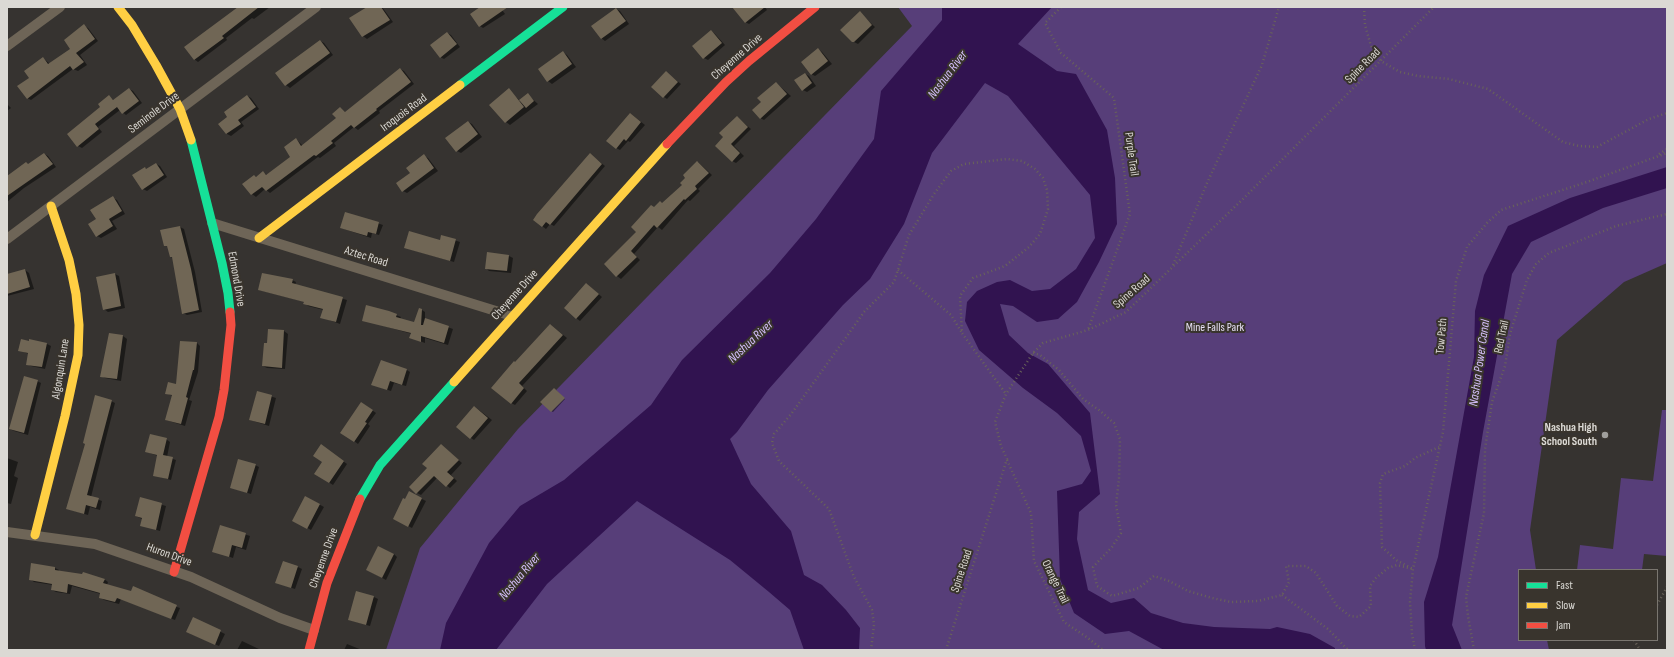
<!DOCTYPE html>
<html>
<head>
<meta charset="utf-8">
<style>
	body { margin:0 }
	#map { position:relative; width:1674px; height:657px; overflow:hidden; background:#363330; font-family:"Sofia Sans Condensed",sans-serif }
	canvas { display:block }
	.frame { position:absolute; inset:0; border:8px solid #dbd9d4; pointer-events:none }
	.legend { position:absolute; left:1518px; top:569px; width:140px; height:72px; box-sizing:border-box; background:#39342d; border:1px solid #7a7670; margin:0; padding:5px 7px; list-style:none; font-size:12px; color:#dbd9d4 }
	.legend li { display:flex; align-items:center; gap:8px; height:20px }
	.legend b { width:20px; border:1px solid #7a7670 }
</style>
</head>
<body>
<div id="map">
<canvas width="1674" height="657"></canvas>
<div class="frame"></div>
<ul class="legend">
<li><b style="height:5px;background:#16e098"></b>Fast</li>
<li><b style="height:5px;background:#ffcf43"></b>Slow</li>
<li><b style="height:5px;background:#f24e42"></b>Jam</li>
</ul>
</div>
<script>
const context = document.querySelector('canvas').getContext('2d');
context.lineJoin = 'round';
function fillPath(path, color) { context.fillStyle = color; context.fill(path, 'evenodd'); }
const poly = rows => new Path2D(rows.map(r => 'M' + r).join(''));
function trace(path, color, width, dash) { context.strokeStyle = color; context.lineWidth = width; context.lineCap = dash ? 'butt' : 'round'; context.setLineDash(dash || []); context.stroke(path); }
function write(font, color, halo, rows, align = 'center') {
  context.font = font + ' "Sofia Sans Condensed",sans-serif'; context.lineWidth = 4; context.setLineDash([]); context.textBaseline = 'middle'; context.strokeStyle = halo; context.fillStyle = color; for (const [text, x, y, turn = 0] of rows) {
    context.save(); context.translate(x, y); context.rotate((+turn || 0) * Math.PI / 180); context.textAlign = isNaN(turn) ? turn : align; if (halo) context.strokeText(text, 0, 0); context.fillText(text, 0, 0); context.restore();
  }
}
const green = poly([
	[898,7,1667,7,1667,263,1624,282,1557,340,1530,530,1536,570,1519,570,1519,640,1547,640,1549,650,386,650,420,548,518,429,912,26],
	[1662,410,1667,410,1667,556,1644,554,1642,570,1577,570,1580,545,1613,549,1621,478,1653,481]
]);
const water = poly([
	[942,7,1052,7,1018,44,1057,71,1076,74,1107,130,1115,178,1117,224,1099,262,1077,302,1058,319,1037,322,1013,306,1000,304,1009,335,1028,353,1048,364,1090,413,1100,494,1079,512,1077,539,1088,590,1111,603,1134,598,1151,613,1183,623,1214,627,1270,629,1277,627,1310,634,1335,648,1335,650,1164,650,1129,631,1105,634,1074,613,1060,579,1057,491,1082,484,1091,471,1081,436,1057,413,1023,388,979,350,965,321,967,302,977,291,997,282,1010,280,1032,291,1050,289,1076,269,1095,238,1090,195,1008,96,985,83,932,153,904,224,870,279,843,305,768,390,737,432,730,439,751,484,791,531,804,575,822,585,846,610,860,628,859,650,804,650,790,610,769,592,730,560,637,501,547,584,496,650,440,650,446,623,489,543,520,506,564,480,651,405,682,360,770,273,816,219,874,139,881,91,942,20],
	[1667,167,1667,188,1603,208,1531,242,1512,274,1483,432,1452,625,1462,650,1426,650,1425,646,1424,602,1438,557,1474,357,1475,311,1484,275,1508,226,1570,198]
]);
const shadow = poly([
	[239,7,270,7,254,19,252,18,226,38,227,40,198,62,194,59],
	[369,7,382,7,393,22,367,39,363,36],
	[481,7,500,7,505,14,483,28,480,26],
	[739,7,765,7,767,10,749,24,745,22],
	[616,9,620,11,629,24,605,41,601,38],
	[860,13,875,27,858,44,852,41],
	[84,26,88,28,98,41,80,55,87,65,78,71,73,69,31,100,27,98,30,78,43,58,50,64,71,49],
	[711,31,715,34,725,45,708,60,704,58],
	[447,33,451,35,460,47,444,59,440,57],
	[320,41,324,43,333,55,290,88,286,85,277,74],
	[818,49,822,52,832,64,815,76,811,74],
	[563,52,567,55,576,67,552,84,548,81,539,69],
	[400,69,404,71,414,84,379,111,380,113,358,130,354,127,334,143,336,146,320,158,318,157,270,193,265,189,256,197,252,194,254,176,257,177,263,172,267,175,292,157,296,139,303,146,337,119,340,108,346,113],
	[666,72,681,84,667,99,664,97],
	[805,74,809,76,816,86,807,92,803,90],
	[776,83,791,96,764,120,760,118,762,102],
	[129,89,133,91,142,103,126,115,120,110,98,127,102,132,82,148,78,146,68,134,102,107,109,97,114,100],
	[509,90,520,101,528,95,538,104,510,125,506,122,491,105],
	[247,96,251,98,259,109,241,122,244,126,231,136,227,134,220,124,229,117],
	[7,104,11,108,7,111],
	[631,114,645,125,630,142,628,141,620,150,616,148],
	[737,117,751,129,734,146,744,156,736,163,732,161,725,137],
	[468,122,472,124,482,137,461,153,457,151],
	[44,154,48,156,56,167,24,188,7,202,7,178],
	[590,154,605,166,554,226,550,224,546,229,542,226],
	[424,156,428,158,438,171,407,193,403,191],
	[698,162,712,175,698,189,700,191,690,201,688,200,662,230,658,227,634,254,640,260,621,279,617,276,605,264,638,232,655,208,663,204,683,185],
	[156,164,160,166,167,177,147,191,143,189,145,168,148,170],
	[113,198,117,200,125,214,112,221,117,229,101,238,97,236,97,220],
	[346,213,383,225,379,235,372,233,371,238,341,228],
	[180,227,184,229,195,272,202,312,187,315,183,313,173,258,171,257,168,247,165,245],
	[442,236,460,242,454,262,409,249,440,241],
	[509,256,513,258,511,273,489,271,486,268],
	[25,270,29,273,34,289,7,296,7,275],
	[115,274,119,276,125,308,108,312,104,309],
	[292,280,296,282,295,285,347,300,340,324,321,317,324,310,308,306,305,302,259,290],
	[587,284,602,297,580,321,576,318],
	[422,310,425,312,425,319,453,329,448,345,425,338,425,343,411,338,412,334,363,320,388,312,401,317,400,319,415,324],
	[551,325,567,338,522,386,527,391,515,405,511,403,516,363],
	[269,330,284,331,288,334,285,369,267,368,263,366,268,344],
	[110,334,123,336,127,339,121,381,105,378,101,376],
	[30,342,47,344,51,346,45,369,31,366,27,364,29,354,19,350],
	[197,343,200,346,198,372,189,400,192,401,185,426,166,420,173,396,166,393,177,385],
	[407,370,410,372,406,386,394,383,391,391,376,386],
	[37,381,41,383,28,435,14,431,10,429],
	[556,390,565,399,553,412,551,411],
	[257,392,276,398,269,426,250,420],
	[111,401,115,403,91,497,102,501,100,510,90,507,88,515,71,510],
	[365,405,376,413,368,424,370,426,358,444,354,441],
	[475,407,492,420,474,440,471,438],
	[166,439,170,442,167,457,176,460,171,480,154,475,158,456,147,452],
	[441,445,462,463,451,475,457,481,450,488,437,478,421,495,417,493],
	[325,448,347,464,333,485,316,474,324,461],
	[7,458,18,462,14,476,18,478,11,504,7,503],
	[255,465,259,467,251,494,235,489],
	[306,497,324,507,311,530,293,520],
	[141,499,166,506,160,531,141,525,142,519,136,516],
	[422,499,426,501,412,528,398,521],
	[220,526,250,536,246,550,236,547,233,558,213,551],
	[394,554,397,557,386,580,371,572],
	[298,567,302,569,295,589,280,584],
	[55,568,59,570,58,572,104,579,108,582,107,585,180,608,175,620,121,599,119,604,104,600,100,597,101,594,72,586,70,594,56,592,52,590,53,585,34,582,30,579],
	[374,597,378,599,370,626,349,620],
	[193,618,225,634,219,646,191,634],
	[242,641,261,650,237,650],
	[347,644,362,650,344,650]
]);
const building = poly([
	[238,7,259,7,222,36,224,38,194,60,184,47],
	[367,7,381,7,390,20,362,37,349,18],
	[480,7,508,7,479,27,470,14],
	[732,7,765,7,745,23],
	[616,8,626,21,601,39,591,26],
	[860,11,872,25,854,42,852,42,840,30],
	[84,24,95,39,76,53,84,62,73,70,70,66,27,99,17,86,29,78,24,71,43,57,48,64,70,49,64,40],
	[711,30,722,43,703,59,692,46],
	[447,32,457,44,440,58,430,45],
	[320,40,330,53,285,86,275,73],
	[818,48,828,61,811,75,801,62],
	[563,51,572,64,547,82,538,69],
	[400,68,411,82,376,109,377,110,354,128,351,125,331,141,333,143,316,156,314,155,266,191,262,187,251,195,242,184,254,175,256,177,263,171,266,175,290,157,284,147,296,138,301,146,336,118,332,114,340,107,345,112],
	[666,71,678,82,663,98,651,87],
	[805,73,812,83,802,91,794,80],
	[776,82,787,94,760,119,752,110,761,102,757,98],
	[129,88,139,101,122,114,117,107,95,124,99,129,77,147,67,134,100,107,98,104,109,95,113,100],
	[509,88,524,107,505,123,489,105],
	[528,93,534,101,526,108,519,100],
	[247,95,256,107,238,120,241,124,226,134,218,124,227,117,224,112],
	[630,113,641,122,626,141,624,139,616,149,606,141],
	[737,116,748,127,731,144,740,153,732,162,715,146,723,137,719,133],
	[468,121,478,134,456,152,445,138],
	[44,153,53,164,7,196,7,176,26,162,28,164],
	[590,153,602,164,550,225,546,222,542,227,533,220,537,214],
	[424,154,434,168,402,192,396,183,410,173,406,168],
	[697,161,709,173,695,186,697,189,685,200,684,199,657,228,654,225,631,251,637,257,616,277,604,264,636,232,631,227,651,205,654,207,660,201,662,203,682,185,680,183,685,178,683,175],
	[156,163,164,175,142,190,132,175,145,167,146,169],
	[113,196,122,211,109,219,113,226,96,237,88,224,96,219,90,210],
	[345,212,379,222,376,234,368,232,367,236,340,228],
	[180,226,191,269,199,310,182,314,172,257,170,257,167,246,164,246,160,230],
	[409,231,440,240,441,235,456,239,450,261,404,248],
	[487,252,509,255,507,271,485,269],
	[25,269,30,287,7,294,7,274],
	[115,273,121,306,103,310,96,277],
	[262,273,293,279,292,283,343,297,336,322,320,318,323,309,303,304,304,302,258,290],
	[586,283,599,294,576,319,564,308],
	[366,305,389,311,397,314,396,317,414,322,419,308,422,309,421,325,423,325,425,318,449,326,444,343,421,336,421,342,409,338,411,333,362,321],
	[550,324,563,335,519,383,524,388,511,404,491,388,514,361,515,362],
	[268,329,284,330,282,368,262,366,264,343,267,343],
	[109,333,123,335,117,379,100,377],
	[21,339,29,341,29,339,47,343,42,367,26,365,28,353,18,351],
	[180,341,197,342,194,370,193,370,186,397,188,398,181,424,165,420,172,395,165,394,168,382,176,384],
	[381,360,407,369,402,385,390,381,387,390,371,385],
	[24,376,38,380,24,433,9,429],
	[554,388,565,398,551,412,540,402],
	[257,391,272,395,265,424,249,420],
	[95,395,112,400,87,495,99,498,96,508,86,505,84,514,66,509,85,444,83,443],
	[361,402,373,410,365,422,367,423,354,442,340,433],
	[474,406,488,418,470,439,456,427],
	[150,434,167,438,163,455,173,457,168,479,153,476,157,455,145,452],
	[321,444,344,461,329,483,314,474,322,462,313,456],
	[441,444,459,460,447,472,454,478,446,487,434,476,416,494,409,487,427,468,422,464],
	[238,459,256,464,247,493,230,488],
	[409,491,422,498,408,527,393,519,403,498,405,499],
	[305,496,320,504,307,529,292,521],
	[140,497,162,503,156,530,140,526,142,518,135,516],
	[220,525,246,533,242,548,232,545,229,557,212,552],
	[378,546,394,554,382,578,366,570],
	[283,561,298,566,291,588,275,583],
	[31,563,55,567,55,570,82,574,83,572,105,579,103,583,131,591,133,586,177,605,171,619,117,598,115,602,99,598,100,593,68,584,67,593,51,590,52,584,29,580],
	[356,591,374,596,366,625,348,620],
	[193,617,221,630,215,645,186,632]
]);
const path = poly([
	[1061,7,1045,23,1061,53,1114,98,1130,214,1088,330],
	[1364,7,1365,25,1371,46,1381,61,1400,72,1418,76,1449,79,1488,89,1563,142,1579,146,1597,147,1649,119,1667,113],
	[1659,154,1667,149],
	[1173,265,1207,183,1262,65,1279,7],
	[898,270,951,315,962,333],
	[1033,353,1040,355,1059,370,1083,399,1099,410,1114,423,1120,439,1119,479,1116,505,1121,533,1112,547,1093,567,1097,586,1112,596,1139,588,1154,576,1169,581,1188,591,1212,598,1231,602,1258,601,1282,595,1289,582,1286,566,1306,566,1316,573,1337,606,1350,616,1359,617,1371,606,1370,586,1376,578,1388,568,1397,565,1413,569,1396,560,1382,547,1380,483,1383,474,1405,466,1415,458,1439,447],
	[1007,460,1031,513,1034,561,1064,622,1088,638,1103,650],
	[1282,595,1328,629,1348,650],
	[1657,605,1667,587],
	[1634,640,1640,650],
	[871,650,874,625,872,610,854,577,829,509,779,461,772,443,774,434,792,413,864,312,894,282,909,235,934,194,951,171,964,164,1007,159,1022,161,1035,169,1043,178,1047,190,1048,209,1040,234,1029,247,1005,266,973,278,960,296,962,333,1006,394],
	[946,650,1007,459,1001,446,995,422,1006,394,1033,353,1043,343,1088,330,1126,312,1246,196,1434,7],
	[1415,650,1412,634,1410,602,1413,569,1443,432,1456,281,1467,247,1487,223,1501,210,1587,182,1667,153],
	[1474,650,1468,616,1466,597,1484,513,1485,449,1492,402,1505,366,1510,334,1527,280,1536,264,1549,253,1616,226,1667,214]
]);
const street = poly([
	[7,46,60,7],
	[212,223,512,316],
	[7,239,316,7],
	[7,532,95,544,191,577,280,618,314,630]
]);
const fast = poly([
	[460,85,563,7],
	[191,140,222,263,228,293,230,312],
	[360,499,380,465,454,382]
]);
const slow = poly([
	[118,7,132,25,156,65,180,109,191,140],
	[259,238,460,85],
	[454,382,667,144],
	[35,535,65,416,78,355,79,325,76,294,69,260,51,206]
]);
const jam = poly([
	[667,144,726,82,749,61,815,7],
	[174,572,219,417,224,390,231,325,230,312],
	[309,650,327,583,360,499]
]);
const markers = [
	[1605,435,4,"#a19f9b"]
];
const streetNames = [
	["Cheyenne Drive",737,57,-41],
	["Spine Road",1363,66,-45],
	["Seminole Drive",154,113,-37],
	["Iroquois Road",404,113,-37],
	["Purple Trail",1131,154,82],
	["Aztec Road",366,257,17],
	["Edmond Drive",236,279,80],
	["Spine Road",1132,292,-41],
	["Cheyenne Drive",515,295,-48],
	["Tow Path",1442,336,-85],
	["Red Trail",1502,337,-78],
	["Algonquin Lane",61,369,-81],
	["Huron Drive",169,555,20],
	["Cheyenne Drive",324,558,-70],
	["Spine Road",962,571,-72],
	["Orange Trail",1055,582,64]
];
const parkNames = [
	["Mine Falls Park",1215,328]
];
const poiNames = [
	["Nashua High",1597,428],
	["School South",1597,442]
];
const waterNames = [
	["Nashua River",948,75,-53],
	["Nashua River",751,342,-43],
	["Nashua Power Canal",1480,363,-82],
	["Nashua River",520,577,-50]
];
fillPath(green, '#573e79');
fillPath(water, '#311350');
fillPath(shadow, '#0007');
fillPath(building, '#706655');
trace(path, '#696359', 2.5, [1, 3]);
trace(street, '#6e6557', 10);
trace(fast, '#16e098', 9);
trace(slow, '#ffcf43', 9);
trace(jam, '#f24e42', 9);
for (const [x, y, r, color] of markers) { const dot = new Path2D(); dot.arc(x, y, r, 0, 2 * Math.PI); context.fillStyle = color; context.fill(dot); trace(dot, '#39342d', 1.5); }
write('12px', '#dbd9d4', '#39342d', streetNames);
write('12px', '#e6dff4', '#39342d', parkNames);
write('bold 12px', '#dbd9d4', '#39342d', poiNames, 'right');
write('italic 13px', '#d5c0fc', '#39342d', waterNames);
</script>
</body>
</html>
